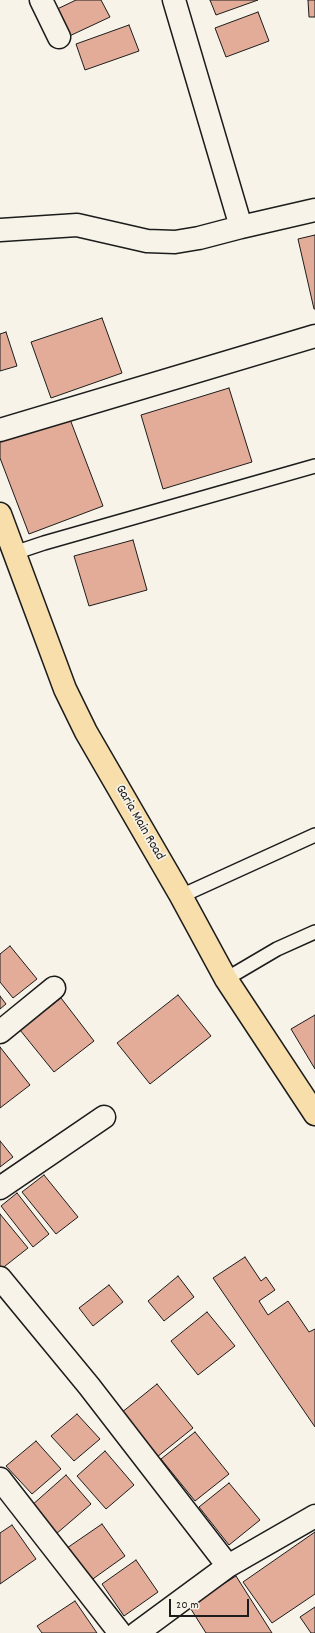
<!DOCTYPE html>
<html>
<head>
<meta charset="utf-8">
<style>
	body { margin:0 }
	#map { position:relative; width:315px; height:1633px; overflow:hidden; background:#f7f3e8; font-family:Dekko,sans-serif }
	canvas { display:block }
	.scale { position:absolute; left:169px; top:1599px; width:80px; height:18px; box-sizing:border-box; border:2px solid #1c1c1c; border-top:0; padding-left:5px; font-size:12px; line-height:14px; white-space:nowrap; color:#1c1c1c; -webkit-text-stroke:3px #f7f3e8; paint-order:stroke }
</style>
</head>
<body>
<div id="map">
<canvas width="315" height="1633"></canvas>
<div class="scale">20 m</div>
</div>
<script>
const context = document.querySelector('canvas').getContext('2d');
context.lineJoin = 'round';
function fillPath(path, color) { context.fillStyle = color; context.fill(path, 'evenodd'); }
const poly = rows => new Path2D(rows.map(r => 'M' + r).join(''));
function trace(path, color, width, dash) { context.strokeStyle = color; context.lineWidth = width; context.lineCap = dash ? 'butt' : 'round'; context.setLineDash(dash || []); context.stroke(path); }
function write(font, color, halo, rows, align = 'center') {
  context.font = font + ' Dekko,sans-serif'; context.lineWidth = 3.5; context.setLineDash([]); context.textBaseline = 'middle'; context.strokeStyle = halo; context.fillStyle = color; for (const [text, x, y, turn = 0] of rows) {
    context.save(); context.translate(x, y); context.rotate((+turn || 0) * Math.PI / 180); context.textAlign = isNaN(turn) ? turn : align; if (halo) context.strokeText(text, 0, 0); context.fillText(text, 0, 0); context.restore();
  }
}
const building = poly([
	[76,0,101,0,110,17,63,39,51,12,76,0],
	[210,0,258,0,216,15,210,0],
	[308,0,315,0,315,17,309,17,308,0],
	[258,12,269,41,226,57,215,28,258,12],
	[129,25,139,51,85,70,76,44,129,25],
	[315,235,315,309,314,309,298,239,315,235],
	[102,318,122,373,51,398,31,342,102,318],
	[6,332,17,366,0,371,0,334,6,332],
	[229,388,252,462,163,489,141,415,229,388],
	[68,414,103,506,29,534,0,458,0,439,68,414],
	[133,540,147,590,89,606,74,556,133,540],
	[10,946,37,979,13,998,0,982,0,954,10,946],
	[178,995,211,1036,150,1084,117,1043,178,995],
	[0,996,6,1004,0,1009,0,996],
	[61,998,94,1041,54,1072,20,1030,61,998],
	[315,1015,315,1069,291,1029,315,1015],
	[0,1047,30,1085,0,1108,0,1047],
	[0,1141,13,1157,0,1167,0,1141],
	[44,1175,78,1217,56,1234,22,1192,44,1175],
	[17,1193,49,1234,33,1247,1,1206,17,1193],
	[0,1214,28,1248,0,1270,0,1214],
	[245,1257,261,1281,266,1277,275,1290,259,1301,268,1315,288,1301,309,1332,315,1329,315,1427,213,1278,245,1257],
	[178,1276,194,1297,164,1321,148,1301,178,1276],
	[109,1285,123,1302,93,1326,79,1308,109,1285],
	[207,1312,235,1346,198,1375,171,1341,207,1312],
	[157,1384,193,1428,157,1457,121,1413,157,1384],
	[77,1414,100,1439,74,1461,51,1436,77,1414],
	[195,1432,229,1474,195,1501,161,1459,195,1432],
	[36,1441,61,1469,32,1494,6,1466,36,1441],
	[105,1451,134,1485,106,1509,77,1476,105,1451],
	[66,1475,91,1504,56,1534,31,1506,66,1475],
	[229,1483,260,1520,229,1545,199,1507,229,1483],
	[102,1524,125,1556,90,1581,67,1548,102,1524],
	[12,1525,36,1559,0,1584,0,1533,12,1525],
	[315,1532,315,1594,272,1623,243,1582,315,1532],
	[136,1560,158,1592,124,1616,102,1584,136,1560],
	[236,1576,272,1633,206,1633,189,1606,236,1576],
	[75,1601,97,1633,42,1633,37,1626,75,1601],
	[315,1607,315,1633,311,1633,300,1617,315,1607]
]);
const service = poly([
	[14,553,44,543,315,466],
	[181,896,315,835],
	[226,979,277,949,315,932]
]);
const minor = poly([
	[41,0,59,37],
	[174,0,241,227],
	[0,230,77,225,147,241,175,242,199,238,241,227,315,210],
	[0,430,315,336],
	[0,1032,54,988],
	[0,1188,104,1117],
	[0,1278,89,1386,228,1566],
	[0,1479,120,1633],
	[137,1633,228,1566,315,1516]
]);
const primary = poly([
	[0,514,65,689,86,732,181,896,226,979,315,1114]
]);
const streetNames = [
	["Garia Main Road",139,823,60]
];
fillPath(building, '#e2ac99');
trace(building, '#1c1c1c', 1);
trace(service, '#1c1c1c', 16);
trace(minor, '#1c1c1c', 25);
trace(primary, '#1c1c1c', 25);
trace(service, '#f7f3e8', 13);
trace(minor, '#f7f3e8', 22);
trace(primary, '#f8deab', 22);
write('14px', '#1c1c1c', '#f7f3e8', streetNames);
</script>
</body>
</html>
